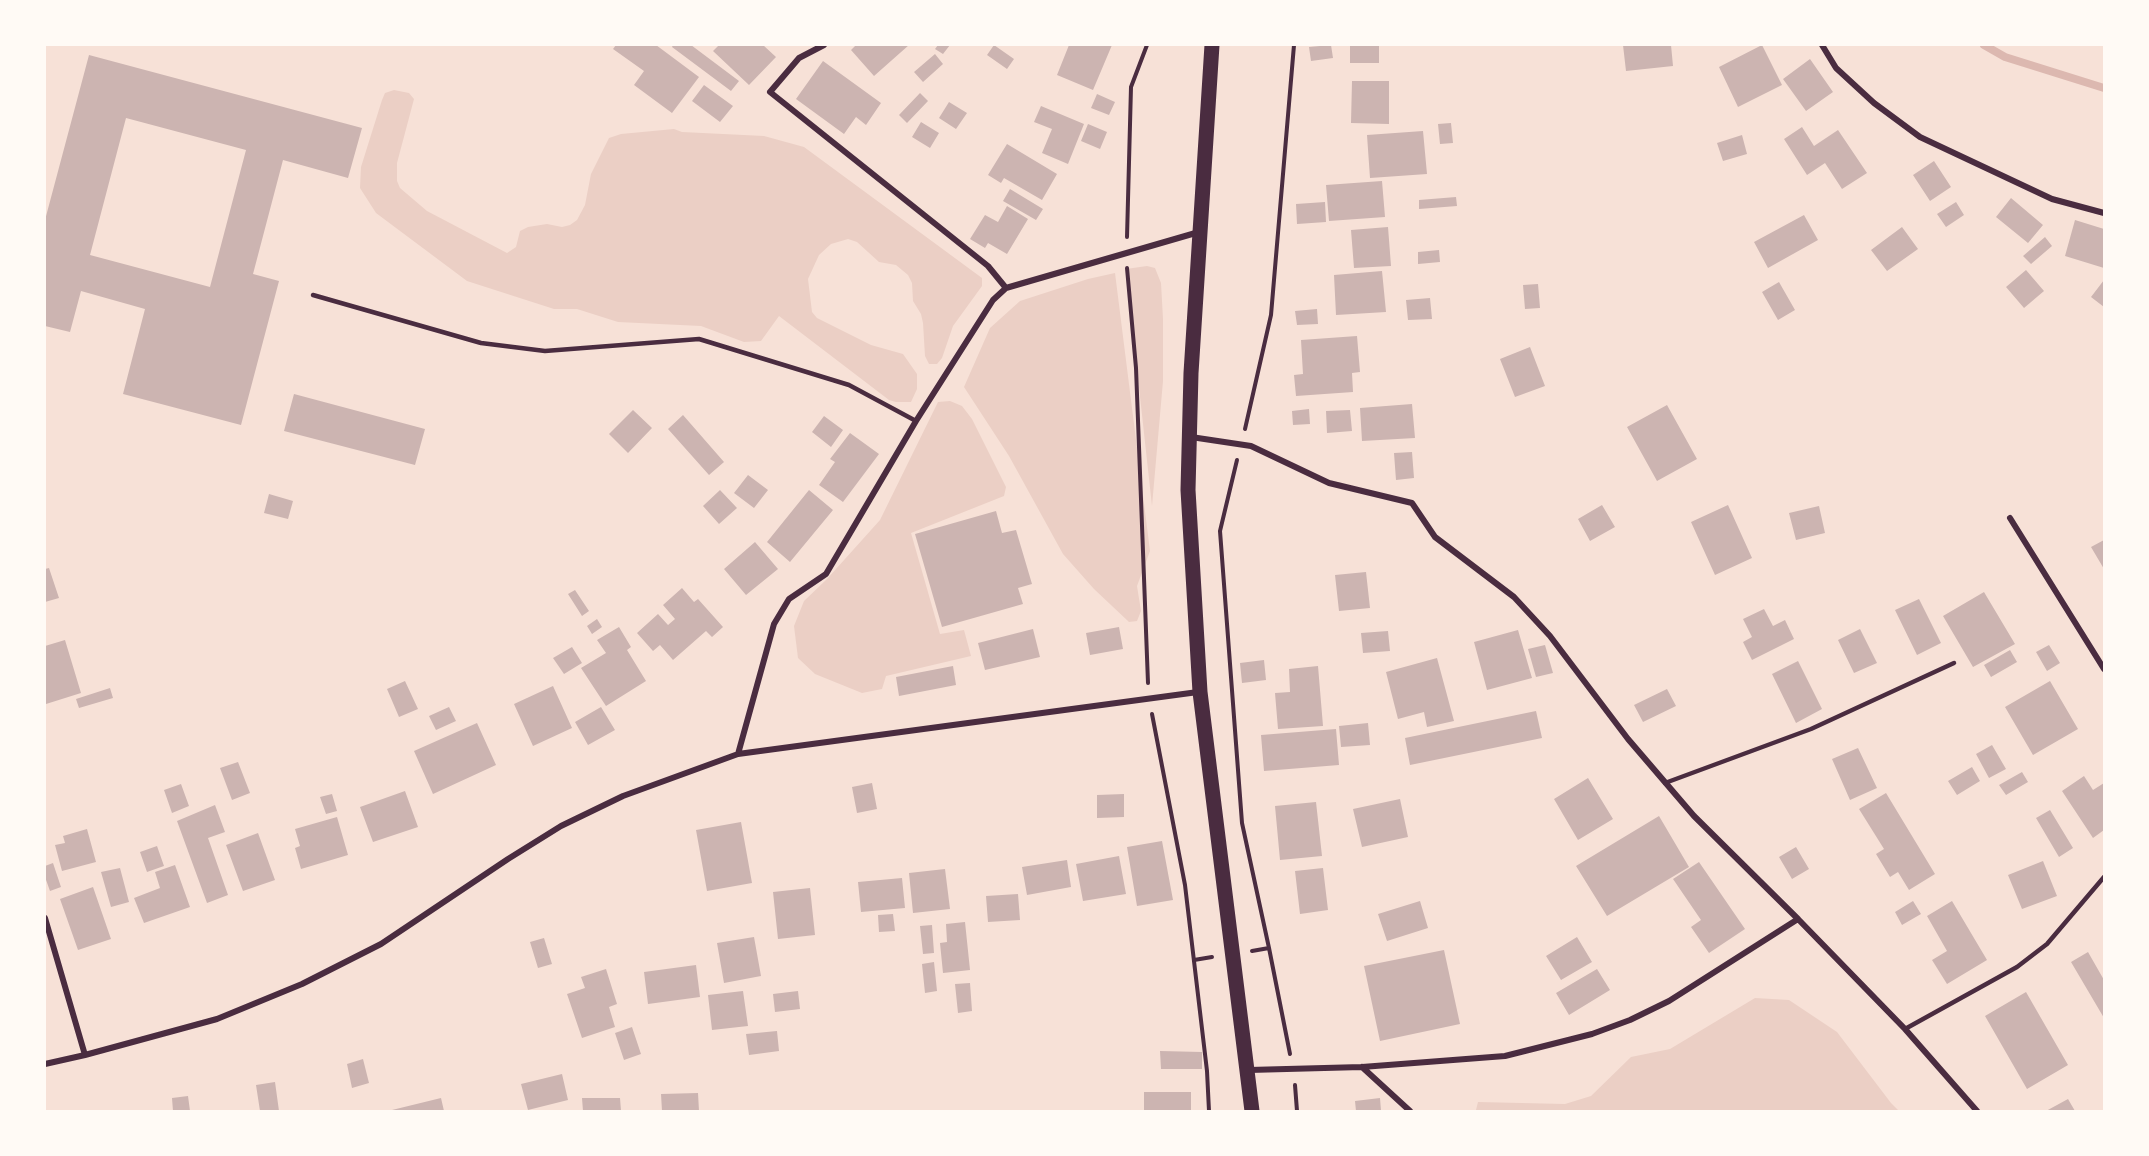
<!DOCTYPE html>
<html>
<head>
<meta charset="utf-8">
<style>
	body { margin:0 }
	#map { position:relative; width:2149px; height:1156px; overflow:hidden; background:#f7e1d7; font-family:Overpass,sans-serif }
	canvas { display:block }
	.frame { position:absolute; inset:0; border:46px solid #fffaf5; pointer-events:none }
</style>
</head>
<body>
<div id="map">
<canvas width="2149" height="1156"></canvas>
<div class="frame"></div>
</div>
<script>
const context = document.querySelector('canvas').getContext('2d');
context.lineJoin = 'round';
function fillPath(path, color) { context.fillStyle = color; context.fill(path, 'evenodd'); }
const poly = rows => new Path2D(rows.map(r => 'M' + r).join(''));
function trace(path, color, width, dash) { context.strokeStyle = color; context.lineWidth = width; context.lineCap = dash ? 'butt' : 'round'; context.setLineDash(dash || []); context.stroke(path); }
const green = poly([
	[394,90,409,93,414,99,397,163,397,181,400,188,427,211,507,253,516,247,520,231,528,227,547,224,562,227,570,225,577,220,585,205,591,174,609,138,621,134,674,129,682,132,764,136,804,147,982,278,982,286,953,326,942,358,937,364,929,364,925,356,923,323,921,314,913,301,912,283,908,275,896,265,879,262,857,242,848,239,831,244,819,255,808,279,812,312,817,318,871,345,903,354,917,374,917,389,911,402,896,402,889,400,779,316,761,341,744,342,701,326,618,322,577,309,554,309,467,281,376,213,360,188,361,167,382,100,385,93],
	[1147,266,1155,268,1161,283,1163,319,1163,381,1152,506,1126,269],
	[1115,273,1150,551,1137,586,1141,611,1137,621,1129,622,1094,589,1063,554,1009,456,964,387,990,328,1020,301,1088,279],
	[950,401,962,406,972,419,1006,487,1004,496,911,533,940,634,964,630,971,656,886,676,882,689,862,693,815,674,798,658,794,626,804,601,827,579,880,520,938,402],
	[1755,998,1789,1000,1837,1032,1891,1103,1899,1111,1476,1110,1478,1102,1565,1104,1591,1096,1631,1057,1670,1049]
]);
const stream = poly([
	[1984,45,2005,57,2104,88]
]);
const building = poly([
	[616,45,656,45,699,77,672,113,634,85,644,71,613,49],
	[673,45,691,45,739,81,731,91,672,47],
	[719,45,763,45,776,57,749,85,713,51],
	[856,45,909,45,874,76,851,50],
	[938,45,950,45,943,54,935,49],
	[994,45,1014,59,1007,69,987,55],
	[1069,45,1112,45,1093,90,1057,75],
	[1331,45,1333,58,1311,61,1309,47],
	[1350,45,1379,45,1379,63,1350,63],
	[1623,45,1671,45,1673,66,1626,71],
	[1762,45,1782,85,1738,107,1719,67],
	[935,54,943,64,923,82,914,72],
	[89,55,362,128,348,178,283,160,253,274,279,281,241,425,123,394,145,309,81,291,70,332,45,326,45,220],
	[126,118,246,150,210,287,90,255],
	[1810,59,1833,92,1806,111,1783,79],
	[823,61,881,103,866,125,856,117,844,134,796,99],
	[1352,81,1389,81,1389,124,1351,123],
	[704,85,733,106,720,122,692,101],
	[920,93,928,101,907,123,899,115],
	[1097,94,1115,102,1109,115,1091,108],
	[949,102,967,113,956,129,939,118],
	[1041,106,1084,124,1068,164,1042,153,1052,129,1034,122],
	[921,122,939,133,930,148,912,137],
	[1451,123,1453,143,1440,144,1438,124],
	[1088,124,1107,132,1100,149,1081,141],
	[1802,127,1814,146,1838,130,1867,173,1842,189,1825,163,1807,175,1784,139],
	[1423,131,1427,174,1370,178,1367,135],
	[1742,135,1747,154,1723,161,1717,143],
	[1007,144,1057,174,1042,200,1004,178,1001,183,988,175],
	[1934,161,1951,187,1930,201,1913,175],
	[1382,181,1385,217,1329,221,1326,185],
	[1010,189,1043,209,1036,220,1003,201],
	[1456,197,1457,206,1419,209,1419,200],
	[2011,198,2043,225,2028,243,1996,217],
	[1325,202,1326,222,1297,224,1296,204],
	[1956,202,1964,215,1946,227,1937,214],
	[1007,206,1028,219,1007,254,988,243,985,248,970,239,985,215,998,222],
	[1804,215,1818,240,1768,268,1754,242],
	[2075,220,2104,229,2104,268,2065,256],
	[1388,227,1391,266,1354,268,1351,230],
	[1902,227,1918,249,1887,271,1871,250],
	[2045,237,2052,246,2031,264,2023,256],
	[1439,250,1440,262,1418,264,1418,252],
	[2026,270,2044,291,2024,308,2006,287],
	[1382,271,1386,312,1336,315,1334,275],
	[2104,280,2104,307,2091,297],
	[1779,282,1795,310,1778,320,1762,292],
	[1538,284,1540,308,1525,309,1523,285],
	[1430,298,1432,319,1408,320,1406,300],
	[1317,309,1318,324,1297,325,1295,311],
	[1357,336,1360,372,1352,373,1353,392,1296,396,1294,375,1303,374,1301,340],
	[1530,347,1545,386,1515,397,1500,359],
	[294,394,425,429,415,465,284,431],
	[1412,404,1415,438,1362,441,1360,408],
	[1667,405,1697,459,1657,481,1627,427],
	[1309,409,1310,424,1293,425,1292,411],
	[633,410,652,428,628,453,609,434],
	[1350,410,1352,431,1327,433,1326,411],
	[683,415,724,462,709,475,668,429],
	[824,416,843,430,831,447,812,432],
	[850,433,879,454,843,502,819,485,835,462,830,459],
	[1412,452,1414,478,1396,480,1394,453],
	[748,475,768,490,754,508,734,493],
	[720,490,737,508,719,524,703,506],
	[809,490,833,510,790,562,767,542],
	[269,494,293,501,288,519,264,513],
	[1602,505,1615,527,1590,541,1578,519],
	[1728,505,1752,558,1715,575,1691,522],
	[1819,506,1825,533,1796,540,1789,513],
	[996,511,1002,533,1016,530,1032,584,1018,588,1023,604,942,627,915,534],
	[2104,540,2104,569,2091,547],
	[755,542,778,569,746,595,724,569],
	[49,568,59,598,45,602,45,569],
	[1366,572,1370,608,1339,611,1335,575],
	[682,588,694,602,698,599,723,627,712,637,706,631,673,660,660,645,653,651,637,633,658,614,668,625,675,619,663,605],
	[575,590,589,611,582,616,568,594],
	[1984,592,2015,644,1973,667,1943,616],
	[1919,599,1941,643,1917,655,1895,610],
	[1764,609,1773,626,1785,620,1794,639,1752,660,1743,642,1752,637,1743,619],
	[597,619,602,627,592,634,587,626],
	[619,627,631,647,627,650,646,681,606,706,581,668,606,653,597,640],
	[1119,627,1123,649,1090,655,1086,633],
	[1033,629,1040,657,985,670,978,643],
	[1860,629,1877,663,1854,673,1838,640],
	[1518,630,1532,678,1487,690,1474,642],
	[1388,631,1390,651,1363,653,1361,633],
	[65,640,81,693,46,704,45,646],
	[1545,645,1553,673,1536,677,1528,649],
	[2049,645,2060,663,2047,671,2036,652],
	[572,647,582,663,564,674,553,658],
	[2010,650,2017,662,1991,677,1984,665],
	[1437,658,1454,721,1427,727,1424,712,1398,719,1386,672],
	[1264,660,1266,680,1242,683,1240,663],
	[1798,661,1822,709,1796,723,1772,674],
	[953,666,956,685,899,696,896,677],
	[1318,666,1323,726,1278,729,1275,693,1290,692,1289,669],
	[405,681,418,709,399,717,387,689],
	[2050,681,2078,729,2033,755,2005,707],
	[553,686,572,728,533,746,514,704],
	[110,688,113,698,79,708,76,699],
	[1667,689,1676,706,1643,722,1634,705],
	[449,707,456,721,436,730,429,716],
	[601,707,615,730,588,745,575,722],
	[1536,711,1542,738,1410,765,1405,738],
	[477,723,496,765,433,794,414,751],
	[1368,723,1370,745,1341,747,1339,726],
	[1336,729,1339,765,1264,771,1261,735],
	[1992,745,2006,769,1989,778,1976,754],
	[1858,748,1877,788,1850,800,1832,759],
	[238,762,250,793,232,800,220,768],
	[1972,767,1980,781,1957,795,1948,781],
	[2022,772,2028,782,2006,795,1999,785],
	[2084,776,2093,790,2104,783,2104,830,2093,838,2062,791],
	[1588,778,1613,819,1578,840,1554,799],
	[872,783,877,809,857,813,852,787],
	[181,784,189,806,172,813,164,790],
	[405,791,418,827,373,842,360,807],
	[1886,793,1935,874,1909,890,1898,872,1890,877,1876,854,1884,849,1859,809],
	[332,794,337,811,326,814,320,797],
	[1124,794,1124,817,1097,818,1097,795],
	[1400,799,1408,837,1362,847,1353,809],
	[1316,802,1322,856,1280,860,1275,806],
	[215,805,225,832,208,838,228,895,207,903,177,821],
	[2050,810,2073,848,2059,857,2036,818],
	[1659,816,1689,867,1607,916,1576,866],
	[337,817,348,855,301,869,295,848,300,846,295,829],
	[741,822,752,883,707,891,696,830],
	[87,829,96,862,62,871,55,845,65,843,63,836],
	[258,833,275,880,243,891,226,845],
	[1162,841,1173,900,1137,906,1127,847],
	[157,846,164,866,147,872,140,852],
	[1796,847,1809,869,1792,879,1779,857],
	[1119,856,1126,894,1083,901,1076,864],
	[1067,860,1071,887,1027,895,1022,867],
	[2043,861,2057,896,2022,909,2008,875],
	[1699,862,1745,929,1709,953,1691,927,1701,920,1673,879],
	[53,863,61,887,50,891,45,877,45,866],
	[175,865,190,907,144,923,134,898,160,888,155,872],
	[120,868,129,902,111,907,101,872],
	[1323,868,1328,910,1300,914,1295,871],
	[945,869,950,909,913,913,909,873],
	[902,878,905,908,861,912,858,882],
	[93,887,111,939,78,950,60,899],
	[810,888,815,935,778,939,773,892],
	[1018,894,1020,920,988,922,986,896],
	[1420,901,1428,928,1387,941,1378,914],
	[1913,901,1921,914,1902,925,1895,912],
	[1952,901,1987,960,1947,984,1932,960,1947,951,1927,916],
	[893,914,895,931,879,932,878,915],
	[965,922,970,970,943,973,940,943,947,942,946,924],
	[932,925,934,953,923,954,920,926],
	[754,937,761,976,724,983,717,943],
	[1577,937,1592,962,1561,980,1546,956],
	[544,938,552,964,538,968,530,942],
	[1444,950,1460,1024,1380,1041,1364,966],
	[2088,952,2104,980,2104,1018,2071,962],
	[934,962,937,991,925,993,922,964],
	[696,965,700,997,648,1004,644,972],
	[606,969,617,1004,609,1007,615,1027,582,1038,567,994,585,988,581,977],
	[1597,969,1610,990,1569,1015,1556,993],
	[970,983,972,1011,958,1013,955,984],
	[743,991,748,1026,712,1030,708,995],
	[798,991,800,1009,775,1012,773,994],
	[2026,992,2068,1065,2027,1089,1985,1016],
	[632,1027,641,1054,624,1060,615,1033],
	[777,1031,779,1051,749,1055,746,1034],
	[1160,1051,1202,1052,1202,1069,1161,1069],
	[363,1059,369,1083,352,1088,347,1064],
	[562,1074,568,1100,528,1110,521,1084],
	[275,1082,279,1111,260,1111,256,1085],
	[1144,1092,1191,1092,1191,1111,1144,1111],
	[698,1093,699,1111,662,1111,661,1094],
	[188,1096,190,1111,173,1111,172,1098],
	[441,1098,444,1111,392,1111,392,1110],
	[582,1098,620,1098,621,1111,583,1111],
	[1380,1098,1381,1111,1356,1111,1355,1101],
	[2068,1099,2075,1111,2046,1111]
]);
const path = poly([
	[1127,237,1131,87,1147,45],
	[1127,268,1136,368,1148,683],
	[1245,429,1271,315,1294,45],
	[1237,460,1220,531,1242,823,1269,948],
	[1152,714,1185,885,1207,1071,1209,1111],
	[1252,951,1269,948,1290,1054],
	[1194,960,1212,957],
	[1295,1085,1297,1111]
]);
const service = poly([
	[313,295,481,343,545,351,699,339,849,385,916,421],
	[1665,783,1811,729,1954,663],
	[1905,1029,2017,967,2047,944,2104,877]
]);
const minor = poly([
	[824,45,799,58,770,92,988,266,1006,288],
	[1822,45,1836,68,1874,103,1920,137,2052,199,2104,213],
	[1191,437,1251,446,1329,483,1412,503,1435,537,1514,597,1550,636,1628,739,1694,816,1798,919],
	[2010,518,2104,669],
	[738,754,774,624,789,599,826,574,916,421,993,300,1006,288,1199,232],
	[45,918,85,1055],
	[45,1064,85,1055,217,1019,302,984,381,944,508,859,561,826,623,796,738,754,1198,692],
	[1362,1067,1410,1111],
	[1249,1070,1362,1067,1505,1056,1592,1034,1630,1020,1669,1001,1798,919,1905,1029,1977,1111]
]);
const primary = poly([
	[1212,45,1191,373,1188,490,1200,692,1252,1111]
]);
fillPath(green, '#ebcfc5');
trace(stream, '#dcb8b0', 8);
fillPath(building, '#ccb4b1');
trace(path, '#4a2c40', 4);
trace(service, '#4a2c40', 4.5);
trace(minor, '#4a2c40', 6);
trace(primary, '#4a2c40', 15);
</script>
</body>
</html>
